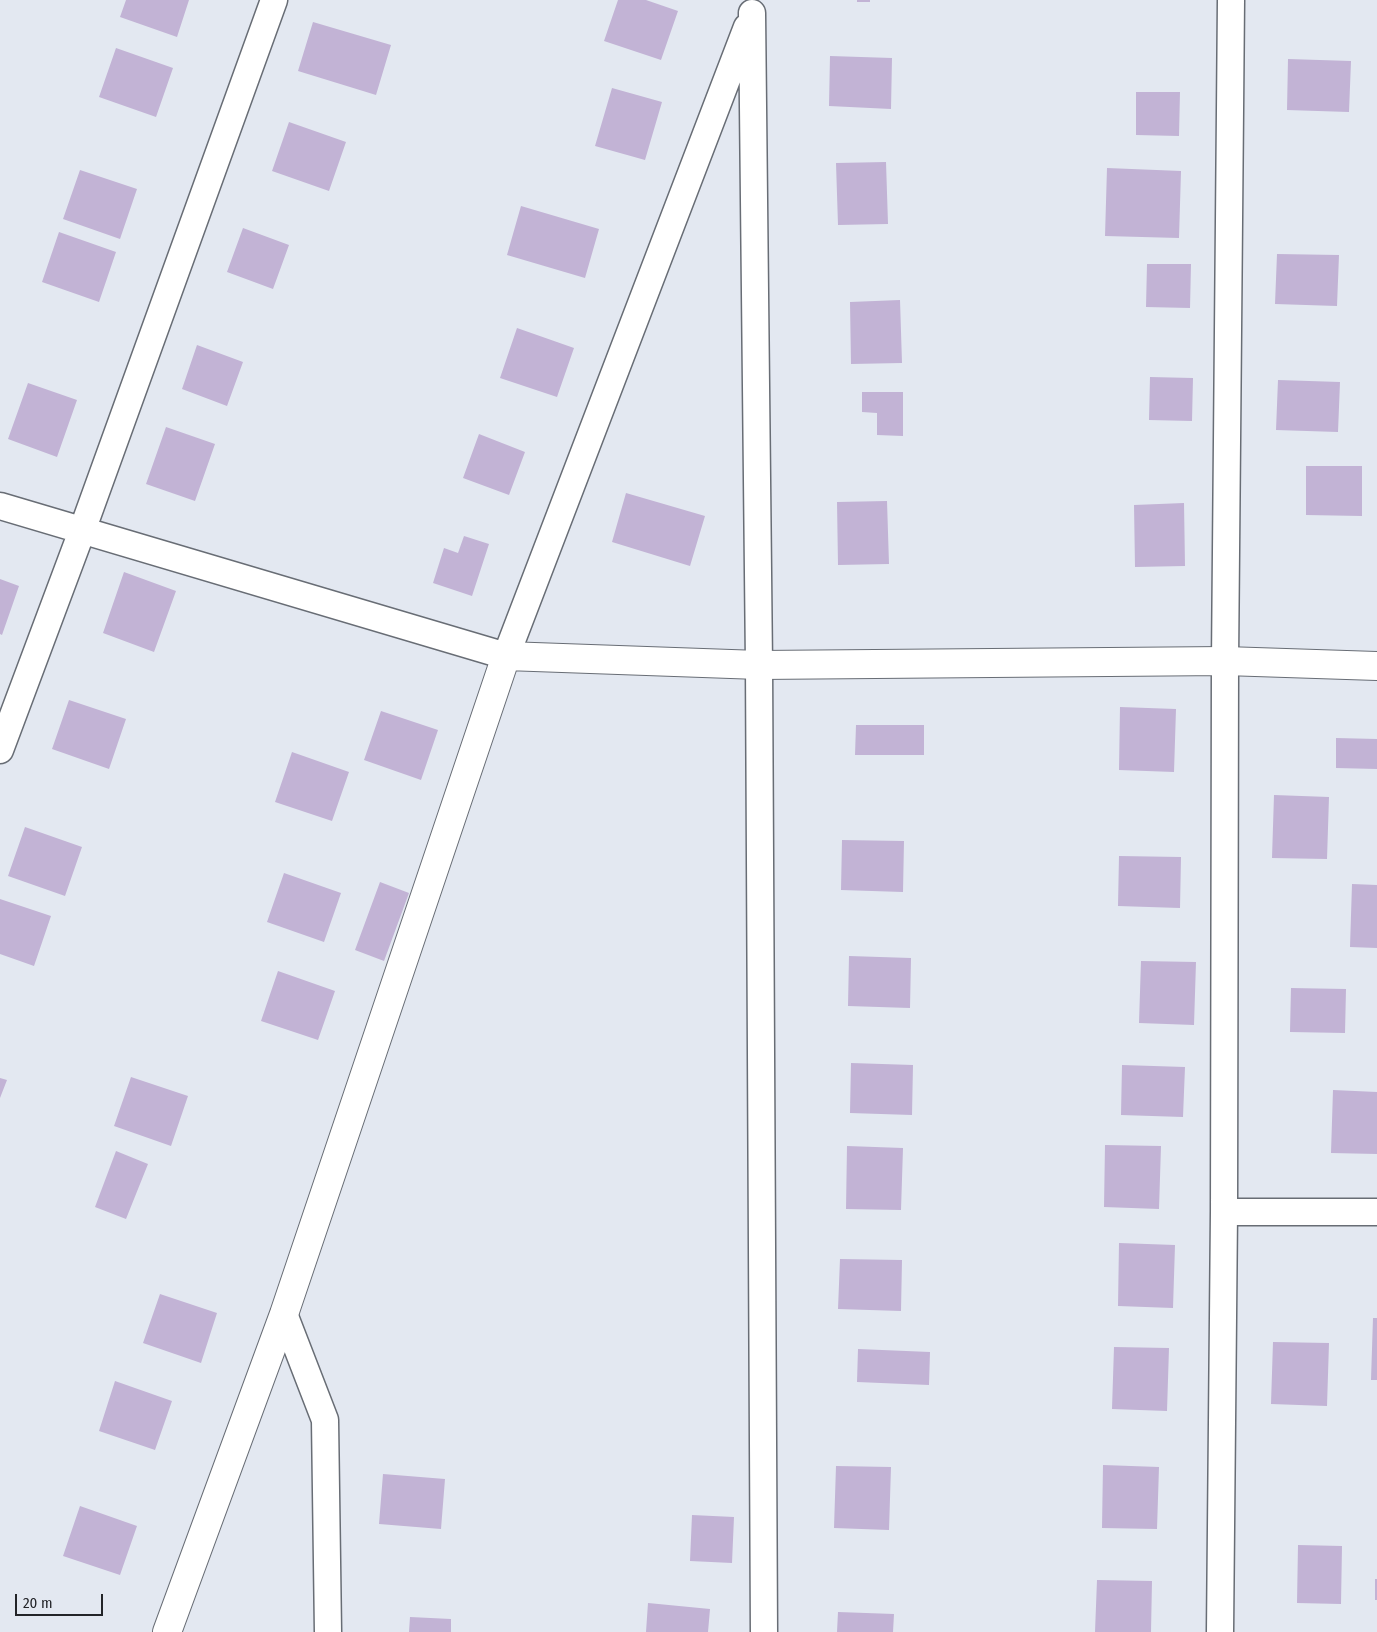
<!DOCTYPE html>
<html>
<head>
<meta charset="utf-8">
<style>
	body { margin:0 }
	#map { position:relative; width:1377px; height:1632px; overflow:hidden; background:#e3e8f1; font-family:"Fira Sans Condensed",sans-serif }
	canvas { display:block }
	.scale { position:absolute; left:15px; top:1594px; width:88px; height:22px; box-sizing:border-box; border:2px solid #232428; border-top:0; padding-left:6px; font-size:15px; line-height:18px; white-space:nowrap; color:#232428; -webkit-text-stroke:4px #e3e8f1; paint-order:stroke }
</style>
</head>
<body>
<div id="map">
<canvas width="1377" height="1632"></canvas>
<div class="scale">20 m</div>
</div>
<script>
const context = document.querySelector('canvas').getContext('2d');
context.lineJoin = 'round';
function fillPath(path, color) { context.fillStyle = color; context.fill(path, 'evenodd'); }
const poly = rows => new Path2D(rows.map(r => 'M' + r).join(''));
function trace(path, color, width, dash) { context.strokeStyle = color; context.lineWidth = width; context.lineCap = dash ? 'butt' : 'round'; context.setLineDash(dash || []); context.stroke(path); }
const building = poly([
	[126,0,189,0,177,37,120,17],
	[618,0,646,0,678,11,661,60,604,41],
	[857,0,870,0,870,2,857,2],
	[313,22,391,45,376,95,298,71],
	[116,48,173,68,156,117,99,97],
	[830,56,892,58,891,109,829,106],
	[1288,59,1351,61,1349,112,1287,110],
	[612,88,662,102,645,160,595,146],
	[1136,92,1180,92,1179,136,1136,135],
	[289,122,346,142,329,191,272,171],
	[886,162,888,224,838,225,836,163],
	[1107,168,1181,171,1179,238,1105,236],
	[80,170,137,189,120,239,63,219],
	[521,206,599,229,585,278,507,255],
	[243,228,289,245,273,289,227,272],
	[59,232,116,252,99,302,42,282],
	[1277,254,1339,255,1337,306,1275,304],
	[1147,264,1191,264,1190,308,1146,307],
	[900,300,902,363,851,364,850,302],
	[517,328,574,348,557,397,500,378],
	[197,345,243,362,227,406,182,389],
	[1150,377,1193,378,1192,421,1149,420],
	[1278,380,1340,382,1338,432,1276,430],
	[28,383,77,400,57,457,8,439],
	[862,392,903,392,903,436,877,435,877,413,862,412],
	[166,427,215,444,195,501,146,484],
	[479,434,525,452,509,495,463,478],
	[1306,466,1362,466,1362,516,1306,515],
	[626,493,705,516,690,566,612,542],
	[887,501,889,564,838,565,837,502],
	[1184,503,1185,566,1135,567,1134,505],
	[464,536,489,544,472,596,433,583,444,548,458,553],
	[124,572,176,591,154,652,103,633],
	[0,579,19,586,2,635,0,634],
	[69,700,126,719,109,769,52,749],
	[1120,707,1176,709,1174,772,1119,770],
	[381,711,438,730,421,780,364,760],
	[856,725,924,725,924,755,855,755],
	[1336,738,1377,739,1377,769,1336,768],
	[292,752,349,772,332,821,275,802],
	[1274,795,1329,797,1327,859,1272,858],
	[25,827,82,847,65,896,8,876],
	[842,840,904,841,903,892,841,890],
	[1119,856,1181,857,1180,908,1118,906],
	[284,873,341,893,324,942,267,922],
	[380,882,409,893,384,961,355,950],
	[1352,884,1377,885,1377,948,1350,947],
	[0,899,51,916,34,966,0,954],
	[849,956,911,958,910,1008,848,1006],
	[1141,961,1196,962,1194,1025,1139,1023],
	[278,971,335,991,318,1040,261,1021],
	[1291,988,1346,989,1345,1033,1290,1032],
	[851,1063,913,1065,912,1115,850,1113],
	[1122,1065,1185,1067,1183,1117,1121,1115],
	[131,1077,188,1096,171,1146,114,1126],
	[0,1078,7,1080,0,1098],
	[1333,1090,1377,1092,1377,1154,1331,1153],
	[1105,1145,1161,1146,1159,1209,1104,1207],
	[847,1146,903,1148,901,1210,846,1209],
	[116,1151,148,1164,126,1219,95,1207],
	[1119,1243,1175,1245,1173,1308,1118,1306],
	[840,1259,902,1260,901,1311,838,1309],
	[160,1294,217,1313,201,1363,143,1343],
	[1373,1318,1377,1318,1377,1380,1371,1380],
	[1273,1342,1329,1343,1327,1406,1271,1404],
	[1114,1347,1169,1348,1167,1411,1112,1409],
	[858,1349,930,1352,929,1385,857,1382],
	[115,1381,172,1401,155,1450,99,1431],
	[1103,1465,1159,1467,1157,1529,1102,1528],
	[836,1466,891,1467,889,1530,834,1528],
	[383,1474,445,1479,441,1529,379,1524],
	[80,1506,137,1526,120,1575,63,1556],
	[692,1515,734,1517,732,1563,690,1561],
	[1298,1545,1342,1546,1341,1604,1297,1603],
	[1375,1579,1377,1579,1377,1600,1375,1600],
	[1097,1580,1152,1581,1151,1632,1095,1632],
	[648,1603,710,1609,708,1632,646,1632],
	[838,1612,894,1614,893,1632,837,1632],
	[410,1617,451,1619,451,1632,409,1632]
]);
const minor = poly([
	[752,13,759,665,764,1632],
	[0,506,506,656,747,27],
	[0,750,82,531,274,0],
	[1224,1212,1377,1212],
	[284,1314,325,1420,328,1632],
	[1220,1632,1224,1212,1225,661,1231,0]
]);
const tertiary = poly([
	[167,1632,284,1314,506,656,759,665,1225,661,1377,666]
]);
fillPath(building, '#c2b3d5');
trace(minor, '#686d75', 29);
trace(tertiary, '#686d75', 30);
trace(minor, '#fff', 26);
trace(tertiary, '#fff', 28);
</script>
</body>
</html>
